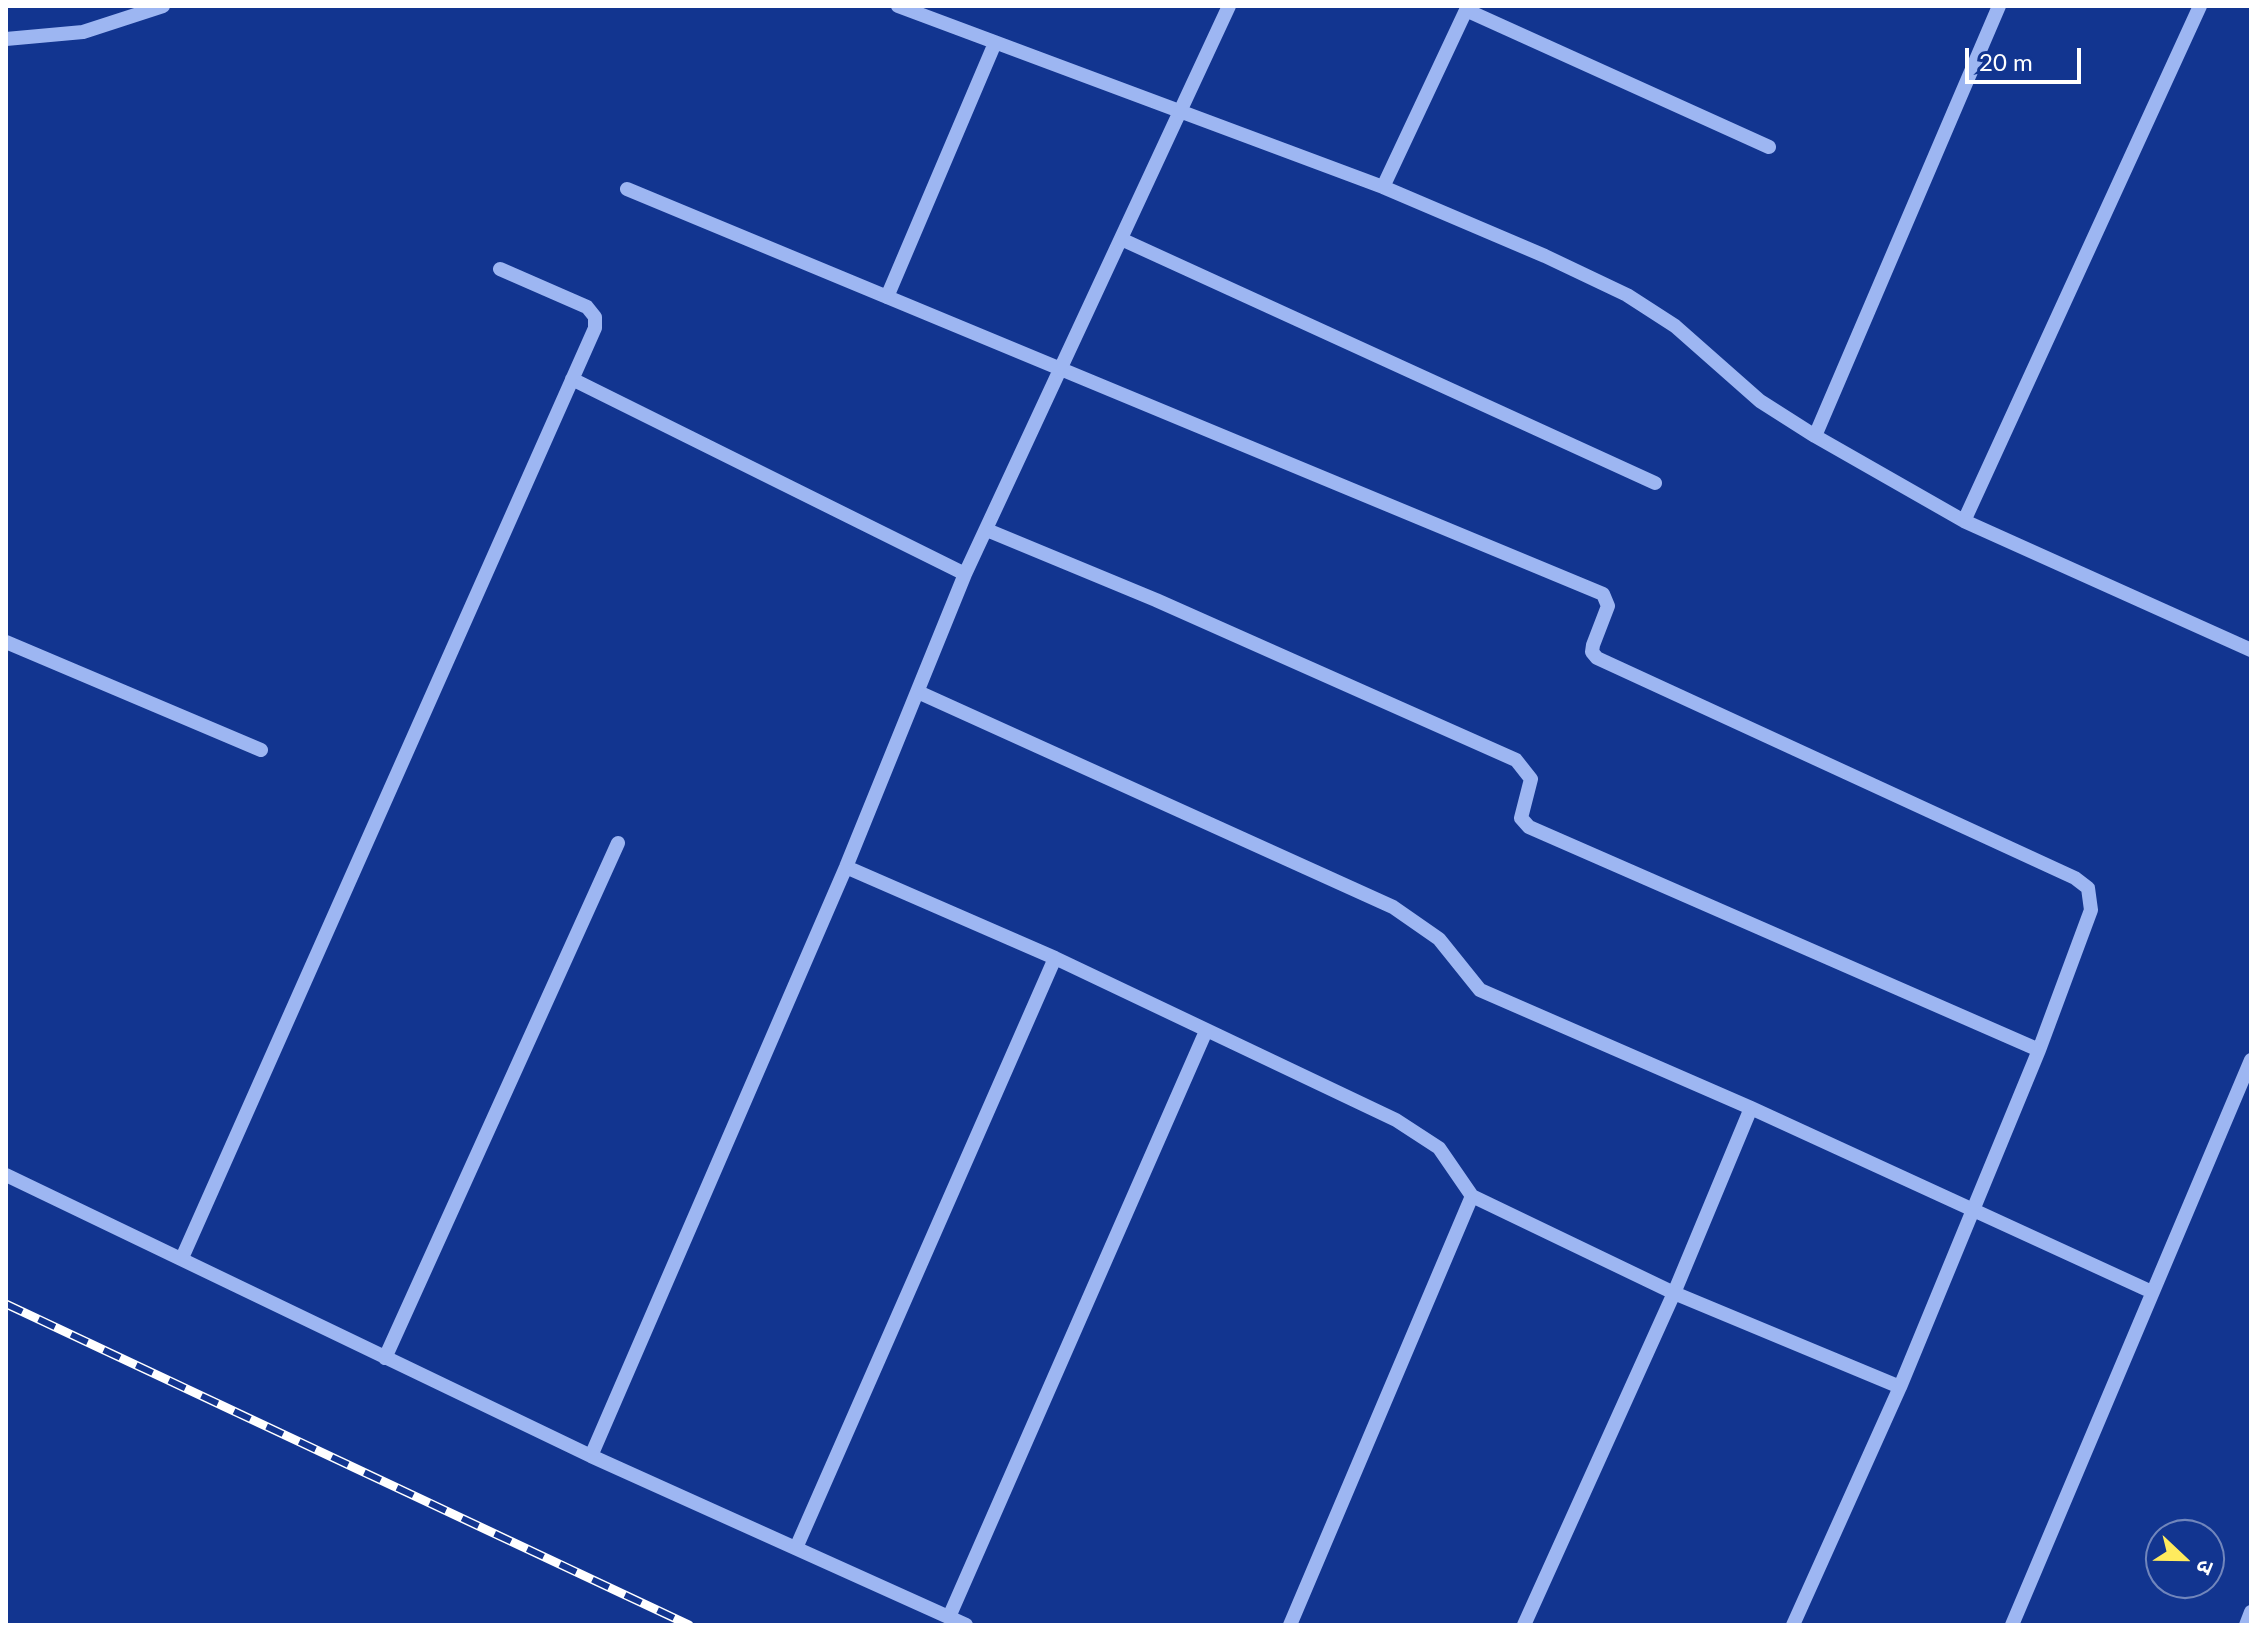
<!DOCTYPE html>
<html>
<head>
<meta charset="utf-8">
<style>
	body { margin:0 }
	#map { position:relative; width:2257px; height:1631px; overflow:hidden; background:#123590; font-family:Lato,"Noto Sans Devanagari",sans-serif }
	canvas { display:block }
	.frame { position:absolute; inset:0; border:8px solid #fff; pointer-events:none }
	.north { position:absolute; left:2145px; top:1519px; width:80px; height:80px; box-sizing:border-box; background:#123590; border:2px solid #7186bc; border-radius:50%; rotate:112deg; font-size:22px; font-weight:700; line-height:32px; text-align:center; color:#fff }
	.north::after { content:''; display:block; margin:auto; width:28px; height:36px; background:#ffeb5e; clip-path:polygon(50% 0,100% 100%,50% 72%,0 100%) }
	.scale { position:absolute; left:1965px; top:48px; width:116px; height:36px; box-sizing:border-box; border:4px solid #fff; border-top:0; padding-left:10px; font-size:24px; line-height:28px; white-space:nowrap; color:#fff; -webkit-text-stroke:6px #123590; paint-order:stroke }
</style>
</head>
<body>
<div id="map">
<canvas width="2257" height="1631"></canvas>
<div class="frame"></div>
<div class="north">उ</div>
<div class="scale">20 m</div>
</div>
<script>
const context = document.querySelector('canvas').getContext('2d');
context.lineJoin = 'round';
const poly = rows => new Path2D(rows.map(r => 'M' + r).join(''));
function trace(path, color, width, dash) { context.strokeStyle = color; context.lineWidth = width; context.lineCap = dash ? 'butt' : 'round'; context.setLineDash(dash || []); context.stroke(path); }
const minor = poly([
	[898,6,1383,187,1545,256,1627,295,1675,326,1760,401,1815,436],
	[1999,6,1815,436,1964,521,2251,650],
	[1466,10,1769,147],
	[6,39,83,32,163,6],
	[1383,187,1468,6],
	[627,189,1603,594,1608,606,1593,645,1592,652,1597,658,2075,878,2088,888,2091,910,2039,1050],
	[1121,239,1655,483],
	[887,297,995,43],
	[572,379,965,574],
	[1964,521,2200,6],
	[987,530,1156,600,1516,760,1531,779,1521,818,1529,827,2039,1050,1900,1387,1793,1625],
	[6,642,261,750],
	[918,692,1393,907,1439,939,1480,990,1751,1108,2152,1292],
	[846,867,1055,958,1396,1120,1439,1148,1472,1196],
	[6,1175,591,1456,966,1625],
	[182,1258,595,328,595,317,587,307,500,269],
	[385,1358,618,843],
	[591,1456,846,867,965,574,1229,6],
	[796,1548,1055,958],
	[949,1617,1206,1031],
	[1290,1625,1472,1196,1674,1293,1900,1387],
	[1524,1625,1674,1293,1751,1108],
	[2012,1625,2251,1060],
	[2246,1625,2251,1612]
]);
const rail = poly([
	[6,1304,689,1625]
]);
trace(minor, '#9db6f2', 14);
trace(rail, '#fff', 9);
trace(rail, '#123590', 6, [18]);
</script>
</body>
</html>
